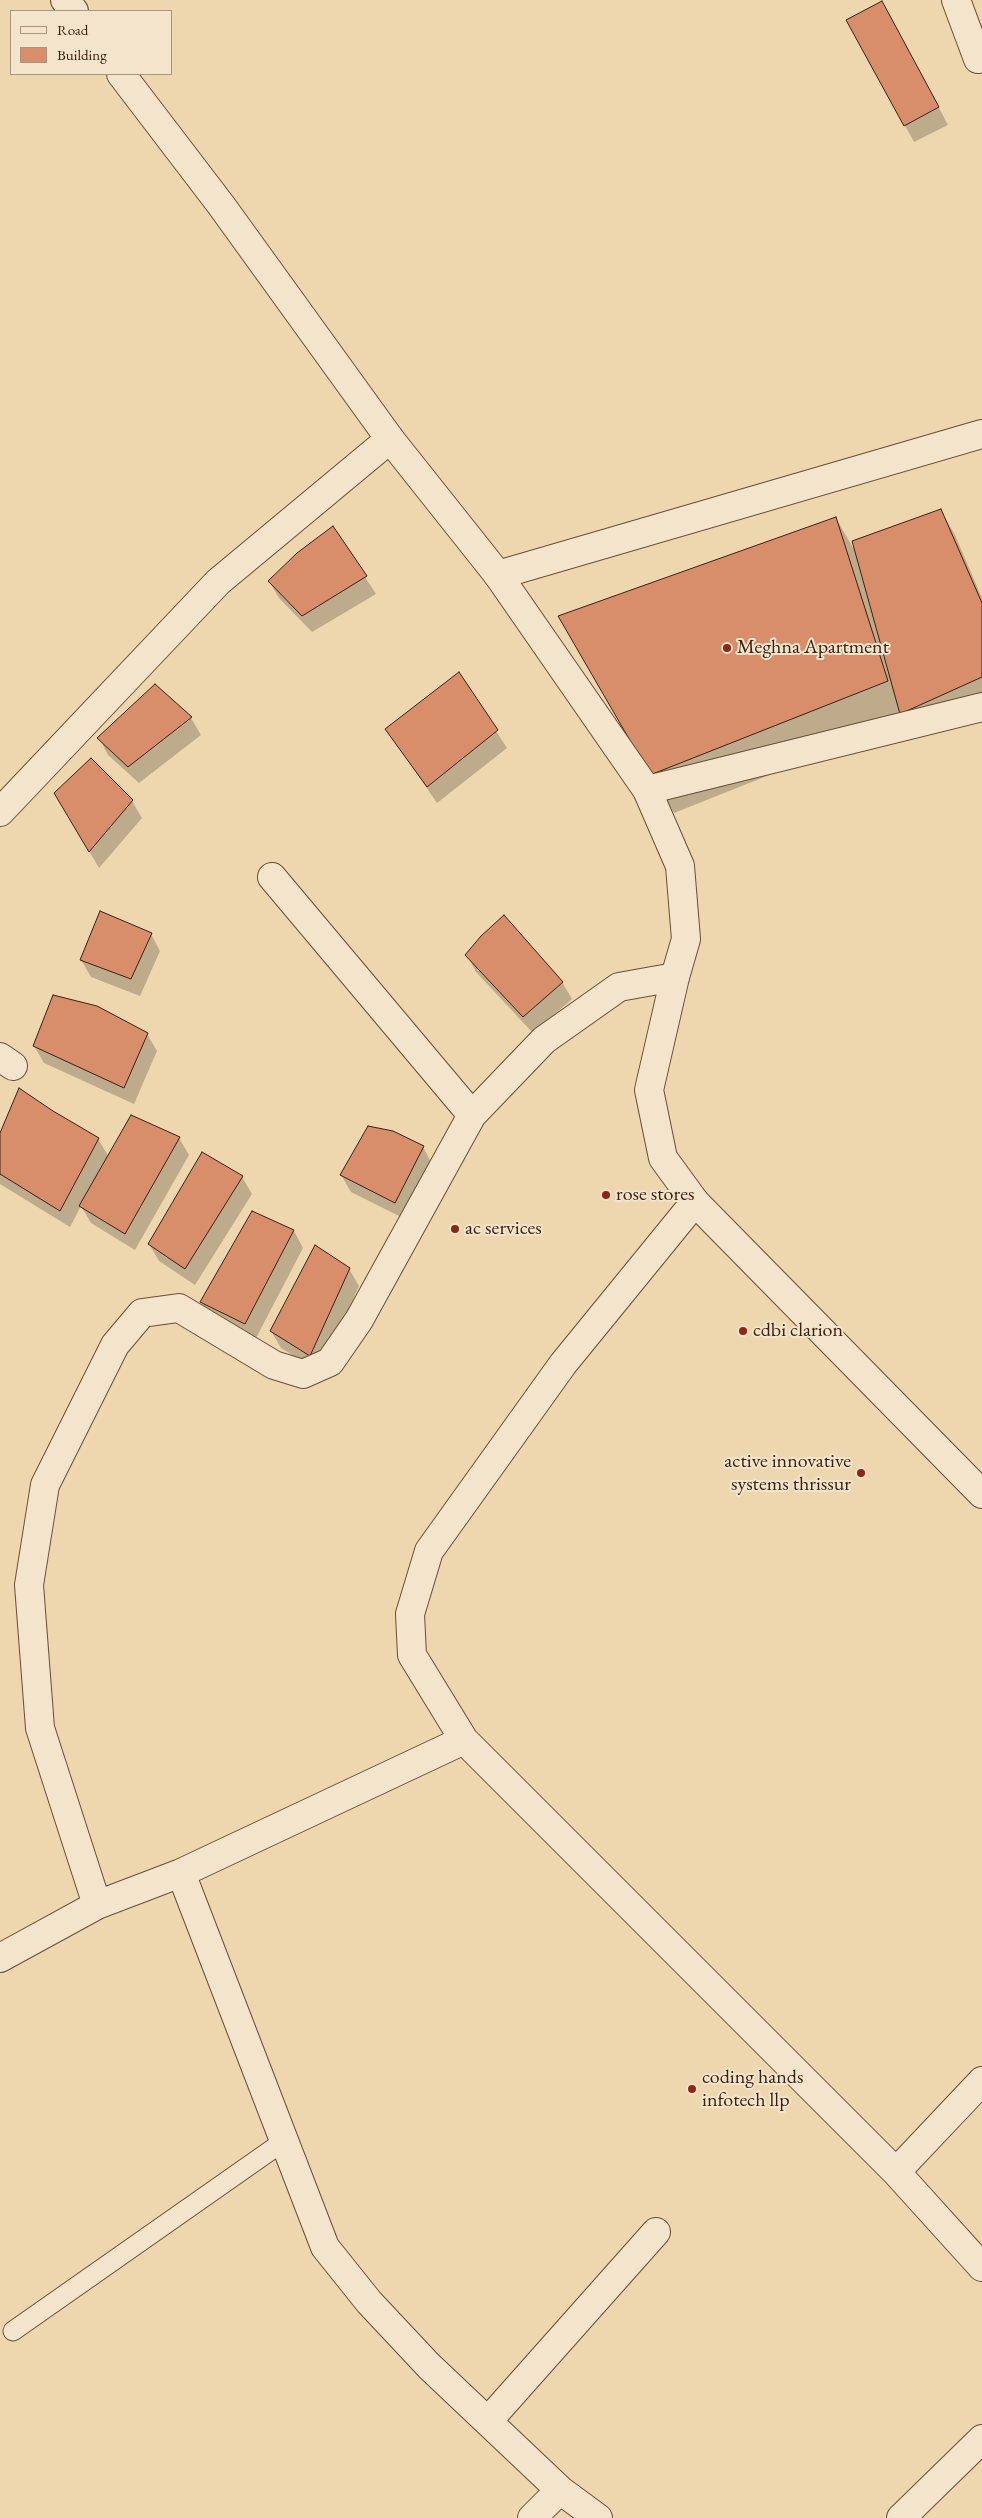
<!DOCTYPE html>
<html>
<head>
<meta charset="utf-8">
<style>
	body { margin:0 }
	#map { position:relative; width:982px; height:2518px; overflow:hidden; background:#eed6af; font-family:"EB Garamond",serif }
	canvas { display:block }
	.legend { position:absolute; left:10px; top:10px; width:162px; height:65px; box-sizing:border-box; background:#f4e4cb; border:1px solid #aa9680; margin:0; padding:6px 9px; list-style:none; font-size:15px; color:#3a2010 }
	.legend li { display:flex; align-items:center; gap:10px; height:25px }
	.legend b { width:25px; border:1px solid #aa9680 }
</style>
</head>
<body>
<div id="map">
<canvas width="982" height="2518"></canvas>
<ul class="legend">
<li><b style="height:6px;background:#f4e4cb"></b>Road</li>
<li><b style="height:14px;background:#d88e6b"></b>Building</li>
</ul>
</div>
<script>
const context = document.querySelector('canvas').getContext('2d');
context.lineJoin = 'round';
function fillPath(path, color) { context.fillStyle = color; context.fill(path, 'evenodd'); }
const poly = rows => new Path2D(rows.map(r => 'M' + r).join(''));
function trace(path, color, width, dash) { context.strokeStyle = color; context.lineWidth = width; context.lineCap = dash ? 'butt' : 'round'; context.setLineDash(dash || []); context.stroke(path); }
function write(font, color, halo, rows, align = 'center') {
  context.font = font + ' "EB Garamond",serif'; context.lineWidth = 4; context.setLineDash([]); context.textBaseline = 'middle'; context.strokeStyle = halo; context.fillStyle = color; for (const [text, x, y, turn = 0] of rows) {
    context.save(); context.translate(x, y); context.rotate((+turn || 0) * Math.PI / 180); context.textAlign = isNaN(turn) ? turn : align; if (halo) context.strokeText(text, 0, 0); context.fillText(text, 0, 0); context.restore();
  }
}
const shadow = poly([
	[892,19,948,125,914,142,848,21],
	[941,511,955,535,982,598,982,708,915,738,905,721,674,813,560,617,836,518,856,553],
	[333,528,376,594,312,632,279,598,269,581],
	[459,674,507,748,437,803,387,730],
	[155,686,191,718,201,735,139,783,108,755,99,738],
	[91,760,132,801,142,818,99,868,56,794],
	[151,934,160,951,140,996,91,977,81,960],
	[467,955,562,982,572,999,533,1033,476,972],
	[147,1034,157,1051,134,1104,44,1063,34,1046],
	[52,1113,98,1139,109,1157,132,1117,179,1138,189,1155,135,1250,91,1223,81,1206,70,1227,0,1184,0,1136],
	[423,1147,432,1164,405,1219,351,1192,341,1175],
	[242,1177,252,1194,195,1285,159,1261,149,1244],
	[253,1212,294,1231,303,1248,255,1340,211,1319,201,1302],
	[349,1269,359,1286,320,1372,281,1348,271,1331]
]);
const building = poly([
	[882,1,939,107,904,126,846,20,882,1],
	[941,509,982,603,982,677,900,714,852,541,941,509],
	[836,517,888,681,650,775,558,616,836,517],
	[333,526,367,576,302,616,268,581,297,553,333,526],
	[459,672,498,730,427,787,385,729,459,672],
	[155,684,192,717,128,767,97,738,155,684],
	[91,758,133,800,89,852,54,793,91,758],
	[100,911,152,933,131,979,80,960,100,911],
	[504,915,563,982,523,1017,465,955,481,936,504,915],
	[53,995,97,1006,148,1033,124,1088,33,1046,53,995],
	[19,1088,53,1111,99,1138,60,1211,0,1174,0,1133,19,1088],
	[131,1115,180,1137,125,1234,79,1206,131,1115],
	[368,1126,393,1131,424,1146,395,1203,340,1175,368,1126],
	[202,1152,243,1176,185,1269,148,1244,202,1152],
	[252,1211,294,1230,245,1324,200,1302,252,1211],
	[315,1245,350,1268,310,1356,270,1331,315,1245]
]);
const service = poly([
	[13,2331,284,2141]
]);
const minor = poly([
	[956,0,978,59],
	[498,575,982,434],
	[647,790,982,707],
	[0,812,218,582,390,439],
	[272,877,472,1115],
	[0,1057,13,1066],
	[464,1740,896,2172,982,2267],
	[181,1873,325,2247,369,2302,429,2366,560,2490],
	[97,1905,40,1728,29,1585,45,1485,115,1345,142,1313,179,1308,274,1365,303,1374,330,1362,359,1320,472,1115,544,1040,619,987,675,977],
	[0,1958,97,1905,181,1873,464,1740,412,1655,410,1614,429,1551,563,1364,695,1202],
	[896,2172,982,2081],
	[488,2421,656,2232],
	[532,2518,560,2490,598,2518],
	[901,2518,982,2439]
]);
const tertiary = poly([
	[65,0,74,11],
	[121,74,221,205,390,439,498,575,647,790,680,866,686,939,675,977,649,1090,663,1158,695,1202,982,1494]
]);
const markers = [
	[727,648,5,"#8f2418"],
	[606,1195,5,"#8f2418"],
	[455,1229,5,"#8f2418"],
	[743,1331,5,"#8f2418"],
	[861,1473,5,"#8f2418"],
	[692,2089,5,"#8f2418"]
];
const poiNames = [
	["Meghna Apartment",737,648],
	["rose stores",616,1195],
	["ac services",465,1229],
	["cdbi clarion",753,1331],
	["active innovative",851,1462,"right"],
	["systems thrissur",851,1485,"right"],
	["coding hands",702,2078],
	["infotech llp",702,2101]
];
fillPath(shadow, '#0003');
fillPath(building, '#d88e6b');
trace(building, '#3a2010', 1);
trace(service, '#674e38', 21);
trace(minor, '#674e38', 30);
trace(tertiary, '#674e38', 30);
trace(service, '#f4e4cb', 19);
trace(minor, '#f4e4cb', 28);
trace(tertiary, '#f4e4cb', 28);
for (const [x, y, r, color] of markers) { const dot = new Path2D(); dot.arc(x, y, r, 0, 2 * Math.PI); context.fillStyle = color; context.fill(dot); trace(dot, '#f4e4cb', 2); }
write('20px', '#3a2010', '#f4e4cb', poiNames, 'left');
</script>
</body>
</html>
